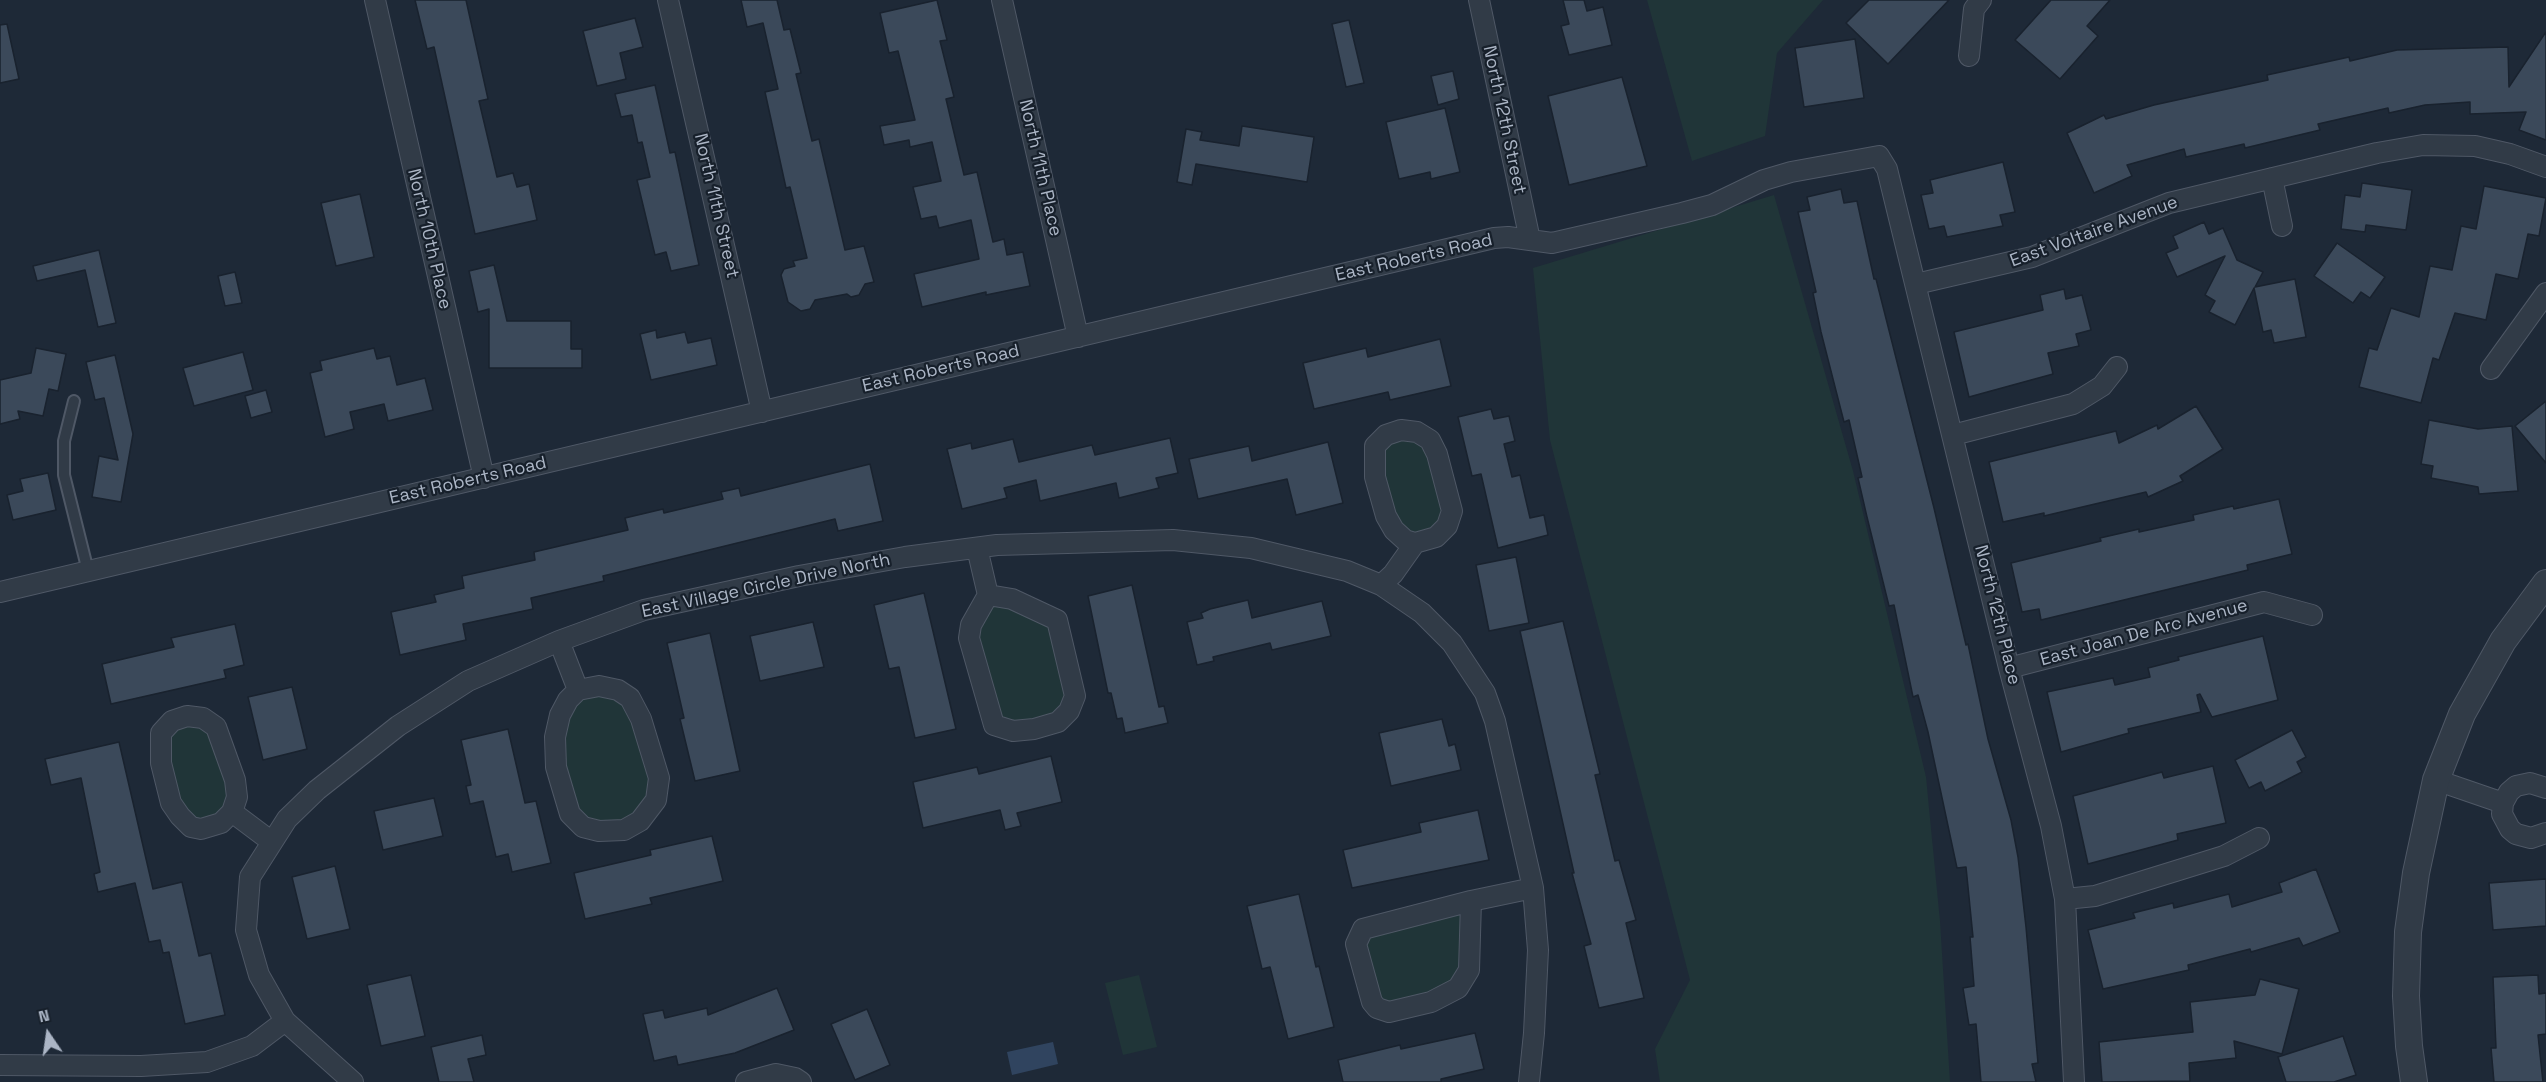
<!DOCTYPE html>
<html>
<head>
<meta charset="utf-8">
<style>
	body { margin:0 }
	#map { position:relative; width:2546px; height:1082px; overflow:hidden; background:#1e2937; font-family:"Space Grotesk",sans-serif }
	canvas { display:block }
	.north { position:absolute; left:18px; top:1004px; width:60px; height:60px; -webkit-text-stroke:4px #17202b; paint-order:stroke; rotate:347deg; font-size:16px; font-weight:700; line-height:24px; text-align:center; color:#abb5c5 }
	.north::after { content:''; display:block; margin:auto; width:21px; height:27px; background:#abb5c5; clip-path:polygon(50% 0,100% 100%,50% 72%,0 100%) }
</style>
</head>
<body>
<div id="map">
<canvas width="2546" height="1082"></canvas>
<div class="north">N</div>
</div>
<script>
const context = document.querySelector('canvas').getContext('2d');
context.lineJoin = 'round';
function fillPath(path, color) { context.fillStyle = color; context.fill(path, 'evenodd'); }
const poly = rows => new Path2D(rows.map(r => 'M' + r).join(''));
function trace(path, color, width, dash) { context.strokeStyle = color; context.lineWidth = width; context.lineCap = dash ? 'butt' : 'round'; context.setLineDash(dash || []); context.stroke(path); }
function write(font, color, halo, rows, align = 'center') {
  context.font = font + ' "Space Grotesk",sans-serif'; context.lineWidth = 4.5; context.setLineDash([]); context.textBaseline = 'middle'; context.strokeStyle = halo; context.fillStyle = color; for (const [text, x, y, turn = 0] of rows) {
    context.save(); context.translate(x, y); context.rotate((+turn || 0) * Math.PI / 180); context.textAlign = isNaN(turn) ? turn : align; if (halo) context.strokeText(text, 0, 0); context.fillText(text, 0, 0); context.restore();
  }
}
const green = poly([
	[1647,0,1823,0,1777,53,1765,136,1692,161],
	[1774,195,1853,471,1926,777,1940,921,1950,1082,1660,1082,1655,1049,1690,980,1550,440,1533,268],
	[1386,435,1430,440,1447,526,1405,540,1375,477],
	[988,595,1057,620,1075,696,1058,722,994,725,971,625],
	[618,690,659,778,640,821,583,827,555,737,568,700],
	[172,721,216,727,232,812,191,827,161,763],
	[1471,901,1458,988,1377,1008,1363,929],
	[1139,975,1157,1047,1123,1055,1105,983]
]);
const water = poly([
	[1053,1042,1058,1064,1012,1075,1007,1052]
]);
const building = poly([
	[415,0,466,0,488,99,479,101,497,177,513,173,517,187,529,184,537,220,475,234,434,47,427,49,415,0],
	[741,0,777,0,784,30,790,29,801,73,796,74,812,141,819,139,845,250,864,246,874,282,865,284,859,295,851,297,847,294,815,300,810,309,801,311,788,302,781,275,784,269,795,266,793,261,807,258,790,187,786,188,765,92,778,89,763,23,747,27,741,0],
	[937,0,947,40,940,41,954,97,946,99,964,175,977,172,993,242,1004,239,1007,255,1023,252,1030,286,986,295,986,292,922,307,914,274,979,259,971,220,939,228,936,216,921,219,913,187,941,181,932,142,910,147,909,140,884,145,880,126,915,120,898,51,889,53,880,13,937,0],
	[1563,0,1584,0,1587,11,1603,7,1612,45,1569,55,1561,26,1569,24,1563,0],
	[1869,0,1949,0,1888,64,1846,23,1869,0],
	[2051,0,2110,0,2087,26,2098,36,2060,79,2015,40,2051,0],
	[635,18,643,47,620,53,626,79,597,86,583,31,635,18],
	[1349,20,1364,83,1346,87,1332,24,1349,20],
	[7,24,19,79,0,83,0,25,7,24],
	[2546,32,2546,140,2519,130,2526,112,2470,114,2470,102,2425,105,2389,113,2388,108,2318,124,2320,130,2245,148,2244,144,2186,157,2184,149,2127,165,2132,176,2094,193,2067,133,2104,115,2106,119,2154,105,2268,80,2267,75,2349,57,2350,61,2397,50,2508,47,2509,87,2546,32],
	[1855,39,1864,98,1804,107,1795,48,1855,39],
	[1453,71,1459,99,1438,105,1431,76,1453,71],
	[1622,77,1647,166,1569,185,1548,96,1622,77],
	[655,85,670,153,675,152,699,265,671,271,666,252,655,255,637,180,650,177,642,142,638,143,632,115,621,117,615,94,655,85],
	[1445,108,1460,172,1431,179,1430,172,1399,179,1386,122,1445,108],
	[1242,126,1314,137,1307,182,1196,164,1192,185,1177,182,1186,129,1202,132,1200,140,1239,146,1242,126],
	[2003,162,2015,212,2000,215,2003,226,1947,237,1944,226,1929,229,1921,195,1933,193,1930,180,2003,162],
	[2362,183,2412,190,2406,230,2366,225,2365,232,2341,229,2345,195,2360,197,2362,183],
	[2484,186,2546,198,2539,236,2528,234,2518,279,2496,274,2486,320,2455,313,2439,360,2433,358,2421,403,2359,387,2369,348,2377,350,2391,308,2419,317,2430,266,2452,270,2461,226,2476,229,2484,186],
	[1841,189,1844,203,1857,201,1874,279,1876,279,1934,508,1966,645,1968,644,1988,739,2011,820,2018,857,2026,927,2038,1063,2032,1064,2036,1082,1981,1082,1976,1024,1969,1025,1963,988,1974,986,1970,937,1973,937,1966,867,1957,868,1928,732,1918,695,1913,697,1894,605,1889,606,1867,517,1858,478,1862,477,1849,420,1844,422,1821,332,1813,293,1816,292,1798,212,1810,210,1807,197,1841,189],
	[360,194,374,257,336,266,321,203,360,194],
	[2204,222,2209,234,2223,228,2237,260,2263,272,2255,287,2295,279,2306,337,2274,343,2271,330,2263,332,2254,288,2235,325,2209,312,2215,301,2205,295,2225,256,2177,277,2166,253,2178,248,2173,236,2204,222],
	[2337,243,2385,277,2370,298,2361,292,2353,303,2314,276,2337,243],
	[99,250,116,323,98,327,85,270,37,281,33,266,99,250],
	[494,265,507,321,571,321,571,349,582,349,582,368,489,368,489,309,478,312,469,271,494,265],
	[235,272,242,303,225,306,218,276,235,272],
	[2064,289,2066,299,2082,295,2091,330,2076,334,2079,346,2048,353,2053,374,1969,397,1954,332,2043,310,2040,295,2064,289],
	[656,330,657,338,685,332,688,343,711,338,717,365,651,380,640,334,656,330],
	[1440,339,1451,386,1390,400,1388,392,1314,409,1303,363,1366,348,1368,357,1440,339],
	[36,348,66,354,58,391,49,389,43,416,18,411,20,419,0,424,0,380,31,373,36,348],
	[374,348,377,359,390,356,397,385,425,378,433,410,388,421,384,404,350,412,354,429,325,437,310,373,322,370,320,361,374,348],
	[243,352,253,390,194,406,183,368,243,352],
	[115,355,133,434,121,502,92,497,99,456,118,460,104,398,95,400,86,362,115,355],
	[266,390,272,412,251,418,245,396,266,390],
	[2546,401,2546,463,2515,426,2546,401],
	[2196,406,2223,449,2180,476,2183,481,2148,497,2146,492,2044,516,2044,513,2003,522,1989,462,2116,431,2119,443,2157,425,2158,429,2196,406],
	[1491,409,1494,419,1509,416,1515,441,1504,444,1512,477,1520,475,1530,518,1544,515,1548,535,1498,548,1481,474,1472,476,1458,417,1491,409],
	[2429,420,2478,429,2512,426,2518,491,2479,494,2478,487,2431,478,2433,466,2421,464,2429,420],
	[1170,438,1178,473,1156,478,1159,488,1119,498,1116,483,1040,501,1036,480,1004,488,1007,498,962,509,947,449,971,443,972,449,1013,439,1019,462,1092,445,1095,455,1170,438],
	[1328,442,1343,503,1296,515,1287,479,1198,499,1189,459,1249,446,1252,461,1328,442],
	[870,464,883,521,838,531,835,519,603,576,604,581,531,598,533,609,463,624,466,640,400,655,391,612,436,602,434,595,464,588,462,576,535,560,534,552,628,530,625,518,663,509,664,513,723,499,721,492,739,488,741,496,870,464],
	[48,473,56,510,13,520,7,495,23,491,20,479,48,473],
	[2279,499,2292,554,2247,565,2248,570,2041,620,2039,609,2022,612,2011,563,2101,541,2100,538,2139,529,2139,532,2194,520,2193,515,2233,506,2234,509,2279,499],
	[1516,557,1529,623,1489,631,1476,565,1516,557],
	[1132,585,1159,707,1164,706,1168,723,1125,733,1122,718,1117,719,1111,693,1108,693,1088,596,1132,585],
	[924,593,956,729,915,738,899,667,889,669,874,605,924,593],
	[1248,600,1252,618,1322,601,1331,636,1272,650,1270,643,1213,657,1214,661,1197,665,1187,622,1203,618,1201,613,1210,609,1248,600],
	[1563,621,1600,774,1595,775,1615,861,1619,860,1636,920,1626,923,1644,998,1599,1008,1584,946,1591,944,1572,873,1574,873,1520,631,1563,621],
	[813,622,824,667,760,681,750,636,813,622],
	[235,624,244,665,224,670,226,678,111,704,102,664,174,647,171,638,235,624],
	[710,633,740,771,695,781,680,719,684,718,667,643,710,633],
	[2263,636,2278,700,2212,717,2200,694,2197,695,2201,712,2128,729,2129,733,2061,752,2047,692,2113,678,2115,685,2150,677,2148,668,2179,660,2178,657,2263,636],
	[292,687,307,749,263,760,248,697,292,687],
	[1442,719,1449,746,1455,744,1461,770,1391,786,1379,733,1442,719],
	[508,729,525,803,536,801,551,863,512,872,508,854,496,857,483,801,470,804,466,786,471,785,461,740,508,729],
	[2292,730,2306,757,2297,762,2302,772,2265,791,2261,782,2249,788,2235,760,2292,730],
	[119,742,153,889,182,882,199,956,211,953,225,1015,185,1024,169,952,163,953,160,940,149,942,135,883,98,892,94,874,100,872,81,778,51,785,45,759,119,742],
	[1051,756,1062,802,1017,813,1021,826,1005,830,1000,810,923,828,913,782,977,767,979,774,1051,756],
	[2213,766,2226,823,2177,834,2178,840,2088,864,2073,796,2162,772,2164,778,2213,766],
	[434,798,443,836,383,850,374,811,434,798],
	[1478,810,1489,860,1352,888,1343,850,1421,832,1419,823,1478,810],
	[712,836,723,881,650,898,652,904,585,919,574,873,651,855,650,850,712,836],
	[335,866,350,929,307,939,292,877,335,866],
	[2316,869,2340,932,2303,946,2299,938,2251,952,2250,949,2188,965,2189,970,2103,989,2088,930,2135,918,2133,913,2173,903,2174,908,2229,894,2232,907,2282,892,2279,883,2316,869],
	[2546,879,2546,926,2493,930,2489,883,2546,879],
	[1299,894,1316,967,1319,966,1334,1027,1288,1039,1270,967,1262,969,1247,906,1299,894],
	[411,975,425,1036,381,1046,367,985,411,975],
	[2538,975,2539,994,2546,993,2546,1034,2538,1035,2543,1082,2494,1082,2491,1048,2496,1048,2493,977,2538,975],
	[2260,979,2299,989,2282,1054,2234,1041,2236,1058,2189,1063,2190,1081,2102,1082,2099,1042,2193,1032,2190,1002,2255,995,2260,979],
	[777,988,794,1030,735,1053,678,1065,676,1056,654,1061,643,1014,663,1010,665,1018,707,1008,708,1015,777,988],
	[867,1009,890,1065,855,1080,831,1024,867,1009],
	[1475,1033,1484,1069,1441,1079,1441,1082,1343,1082,1338,1060,1400,1045,1401,1049,1475,1033],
	[482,1035,486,1055,468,1059,474,1082,439,1082,431,1047,482,1035],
	[2343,1036,2356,1075,2334,1082,2286,1082,2278,1057,2343,1036]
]);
const service = poly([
	[74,401,64,441,64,475,88,571]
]);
const minor = poly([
	[375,0,484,478],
	[668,0,762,412],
	[1002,0,1078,337],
	[1479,0,1530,240],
	[1969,56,1974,9,1981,0],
	[2272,178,2282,226],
	[1916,284,2032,257,2169,203,2377,153,2423,145,2475,146,2510,154,2546,167],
	[2491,369,2546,293],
	[1401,430,1417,432,1430,440,1437,454,1452,511,1447,526,1436,537,1415,543,1405,540,1394,530,1386,516,1375,477,1375,446,1386,435,1401,430],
	[1953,435,2073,404,2102,386,2117,367],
	[977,548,988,595,971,625,969,638,994,725,1013,731,1034,729,1058,722,1069,711,1075,696,1057,620,1012,599,988,595],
	[1381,585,1393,574,1415,543],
	[0,592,1494,238,1508,237,1552,243,1682,213,1712,205,1764,180,1791,172,1879,156,1887,169,2009,668,2051,826,2065,899,2074,1082],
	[559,641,578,690],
	[2009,668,2264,602,2312,615],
	[599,686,618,690,630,698,641,719,659,778,656,800,640,821,624,830,599,831,583,827,570,814,556,767,555,737,560,715,568,700,578,690,599,686],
	[187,716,203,718,216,727,235,780,237,797,232,812,221,823,201,829,191,827,180,816,171,803,161,763,161,733,172,721,187,716],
	[2436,780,2503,803],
	[2546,788,2530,783,2516,786,2509,792,2503,803,2502,814,2510,829,2516,834,2531,838,2546,833],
	[232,812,272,842],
	[2065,899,2095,896,2224,856,2259,838],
	[1471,901,1469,970,1458,988,1431,1002,1389,1012,1377,1008,1372,1002,1356,944,1363,929,1471,901,1533,888],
	[0,1065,141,1066,207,1062,252,1046,285,1021],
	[353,1082,285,1021,259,975,246,930,250,877,287,819,317,790,398,726,468,681,559,641,644,610,799,576,905,557,997,545,1173,540,1251,548,1347,571,1381,585,1422,613,1452,643,1485,693,1495,721,1533,888,1538,950,1534,1033,1529,1082],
	[746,1082,776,1074,795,1078,801,1082]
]);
const tertiary = poly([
	[2414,1082,2409,1046,2406,996,2408,932,2416,873,2436,780,2462,714,2503,641,2546,583]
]);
const streetNames = [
	["North 12th Street",1504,120,78],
	["North 11th Place",1040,168,77],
	["North 11th Street",716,206,77],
	["East Voltaire Avenue",2094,232,-20],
	["North 10th Place",429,239,77],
	["East Roberts Road",1414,258,-13],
	["East Roberts Road",941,369,-13],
	["East Roberts Road",468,481,-13],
	["East Village Circle Drive North",766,586,-12],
	["North 12th Place",1997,615,76],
	["East Joan De Arc Avenue",2144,633,-15]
];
fillPath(green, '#203538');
fillPath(water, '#30445f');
fillPath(building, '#3b495a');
trace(building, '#19222e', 1.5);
trace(service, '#4f5866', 14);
trace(minor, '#4f5866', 22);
trace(tertiary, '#4f5866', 28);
trace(service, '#313b47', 10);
trace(minor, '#313b47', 20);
trace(tertiary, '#313b47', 26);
write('18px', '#abb5c5', '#17202b', streetNames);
</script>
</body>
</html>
